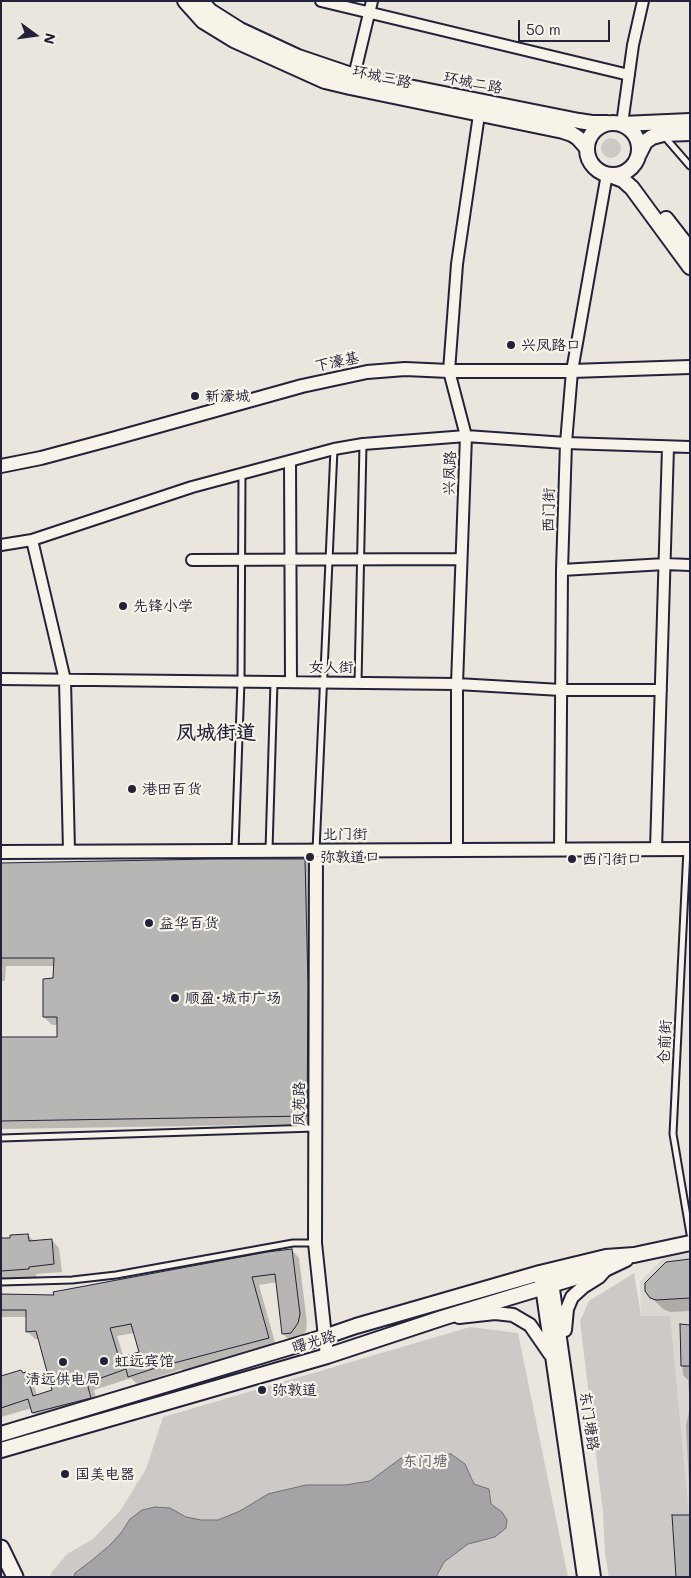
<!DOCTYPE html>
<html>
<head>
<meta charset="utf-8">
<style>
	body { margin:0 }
	#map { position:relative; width:691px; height:1578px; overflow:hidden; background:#eae6de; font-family:Mali,sans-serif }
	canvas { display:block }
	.frame { position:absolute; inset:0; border:2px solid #22223b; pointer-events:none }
	.north { position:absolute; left:10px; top:10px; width:50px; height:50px; -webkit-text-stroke:4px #f7f3e8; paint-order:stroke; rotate:104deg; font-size:14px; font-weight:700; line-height:20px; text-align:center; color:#22223b }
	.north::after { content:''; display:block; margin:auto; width:18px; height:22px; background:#22223b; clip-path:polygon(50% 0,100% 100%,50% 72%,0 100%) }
	.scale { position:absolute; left:518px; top:20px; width:92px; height:22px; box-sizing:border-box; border:2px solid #22223b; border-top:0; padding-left:6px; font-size:15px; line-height:18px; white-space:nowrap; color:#22223b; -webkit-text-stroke:4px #f7f3e8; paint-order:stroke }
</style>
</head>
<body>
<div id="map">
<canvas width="691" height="1578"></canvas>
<div class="frame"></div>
<div class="north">N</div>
<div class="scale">50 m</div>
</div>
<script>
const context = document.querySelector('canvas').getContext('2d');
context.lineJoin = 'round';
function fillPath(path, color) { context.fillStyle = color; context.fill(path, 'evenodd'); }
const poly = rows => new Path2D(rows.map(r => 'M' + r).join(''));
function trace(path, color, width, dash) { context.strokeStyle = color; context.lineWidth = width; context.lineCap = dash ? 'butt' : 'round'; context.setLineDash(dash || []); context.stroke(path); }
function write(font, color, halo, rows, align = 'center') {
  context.font = font + ' Mali,"LXGW WenKai TC",sans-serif'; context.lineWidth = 4.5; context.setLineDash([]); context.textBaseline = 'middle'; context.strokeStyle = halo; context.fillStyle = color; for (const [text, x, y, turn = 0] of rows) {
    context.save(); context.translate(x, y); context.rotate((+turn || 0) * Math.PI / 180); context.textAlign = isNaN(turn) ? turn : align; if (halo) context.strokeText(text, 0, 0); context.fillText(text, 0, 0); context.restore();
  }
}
const built = poly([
	[690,1252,690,1577,676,1577,672,1515,670,1317,641,1316,640,1282,666,1255]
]);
const green = poly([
	'601 148a10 10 0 1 1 20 0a10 10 0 1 1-20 0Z',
	[634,1273,641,1316,670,1316,689,1515,672,1515,676,1577,609,1577,605,1554,603,1513,580,1321,589,1301],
	[470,1327,518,1333,568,1577,50,1577,51,1573,67,1554,93,1539,120,1511,146,1469,163,1417]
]);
const water = poly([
	[451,1454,465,1464,474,1484,489,1489,491,1504,502,1512,507,1520,506,1528,495,1537,468,1544,444,1562,436,1577,74,1577,75,1573,91,1561,110,1545,121,1533,130,1519,142,1510,155,1507,170,1508,186,1517,201,1520,218,1520,240,1511,268,1494,306,1485,345,1485,370,1481,404,1456,451,1454]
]);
const shadow = poly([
	[305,860,313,868,315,1124,1,1129,1,1038,58,1038,58,1025,52,1025,44,1017,55,979,55,966,6,966,5,981,1,981,1,865],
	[28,1235,35,1242,52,1240,59,1248,62,1272,36,1274,37,1277,1,1279,1,1240],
	[292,1250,299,1258,307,1323,306,1331,299,1340,291,1342,283,1334,277,1282,259,1285,276,1346,183,1371,182,1369,137,1384,131,1378,94,1390,98,1406,41,1421,33,1413,32,1408,1,1417,1,1295,55,1297],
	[1,1317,27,1317,27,1331,35,1339,39,1339,53,1391,37,1396,33,1381,25,1374,1,1378],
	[134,1333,140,1353,124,1358,117,1336],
	[690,1260,690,1311,670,1312,663,1309,651,1297],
	[681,1326,690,1327,690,1503,686,1426,690,1406,688,1380,683,1375]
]);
const building = poly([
	[212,859,305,859,308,984,307,1116,1,1121,1,1037,57,1037,57,1017,43,1017,43,979,53,978,54,958,1,958,1,863,212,859],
	[28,1234,29,1241,52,1239,54,1264,29,1267,29,1269,1,1271,1,1238,10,1238,10,1235,28,1234],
	[292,1249,300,1314,298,1323,291,1333,282,1334,275,1274,252,1277,269,1338,174,1363,174,1362,128,1377,126,1369,87,1383,91,1398,32,1413,28,1399,1,1408,1,1376,21,1370,23,1373,26,1372,33,1396,52,1390,36,1331,26,1332,26,1310,1,1310,1,1294,54,1295,53,1292,267,1252,292,1249],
	[131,1324,139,1352,119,1358,110,1328,131,1324],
	[690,1259,690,1298,656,1300,650,1298,645,1291,645,1283,666,1262,690,1259],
	[680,1324,690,1325,690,1366,681,1366,680,1324],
	[672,1515,690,1515,690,1577,676,1577,672,1515]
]);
const service = poly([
	[664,136,690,166],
	[358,683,363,444],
	[687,849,673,1134,690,1234],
	[235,850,241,681,242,474],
	[269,850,274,682],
	[316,850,334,449],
	[1,1138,315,1128],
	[1,1282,72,1280,116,1275,293,1243,314,1243]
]);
const minor = poly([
	[321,1,629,75],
	[354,76,372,1],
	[622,124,633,45,643,1],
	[290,461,291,682],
	[32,540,65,680,69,851],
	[1,545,32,540,192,487,334,449,363,444,466,436,566,443,690,447],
	[192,560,461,559],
	[562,570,665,564,690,565],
	[1,679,457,684,561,690,661,690],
	[560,849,562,570,566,443,572,371,607,174],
	[656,849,668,447],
	[457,850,457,684,466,436,449,371,457,264,480,108]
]);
const tertiary = poly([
	[1,466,41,458,112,439,302,386,367,372,405,369,449,371,572,371,690,367],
	[316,850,315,1243,327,1356],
	[1,852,690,849],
	[540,1273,584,1577],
	[551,1275,594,1577],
	[459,1317,495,1313,513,1315,530,1325,550,1354],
	[565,1330,567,1309,572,1297,583,1287,599,1277,607,1268]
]);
const secondary = poly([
	[185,1,203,21,234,40,325,81,350,87,563,131,572,134,578,138,587,148],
	[201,1,210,11,240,30,298,57,354,76,579,121,592,123,607,123],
	'587 149a26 26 0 1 1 52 0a26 26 0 1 1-52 0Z',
	[622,124,690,121],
	[639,154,645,142,652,137,663,134,690,133],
	[610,175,623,180,632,188,690,267],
	[666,219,690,250],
	[1,1434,324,1337,356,1326,540,1273,606,1257,634,1255,690,1243],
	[1,1450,327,1356,442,1318,607,1268,626,1259]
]);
const primary = poly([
	[1,1548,15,1577]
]);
const markers = [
	[511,345,5,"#22223b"],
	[195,396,5,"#22223b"],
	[123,606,5,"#22223b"],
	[132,789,5,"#22223b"],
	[310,857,5,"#22223b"],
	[572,859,5,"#22223b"],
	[149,923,5,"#22223b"],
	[175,998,5,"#22223b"],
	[104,1361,5,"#22223b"],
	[63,1362,5,"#22223b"],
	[262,1390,5,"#22223b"],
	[65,1474,5,"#22223b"]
];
const streetNames = [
	["环城三路",382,77,12],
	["环城二路",473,83,11],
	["下濠基",337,362,-12],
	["兴凤路",450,473,-88],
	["西门街",549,510,-89],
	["女人街",331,667],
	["北门街",345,834],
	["仓前街",665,1042,-87],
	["凤苑路",299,1104,-90],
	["曙光路",314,1342,-17],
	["东门塘路",589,1421,82]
];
const poiNames = [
	["兴凤路口",521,345],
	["新濠城",205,396],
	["先锋小学",133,606],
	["港田百货",142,789],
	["弥敦道口",320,857],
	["西门街口",582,859],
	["益华百货",159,923],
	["顺盈·城市广场",185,998],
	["虹远宾馆",114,1361],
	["清远供电局",63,1379,"center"],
	["弥敦道",272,1390],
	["国美电器",75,1474]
];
const parkNames = [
	["东门塘",425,1461]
];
const districtNames = [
	["凤城街道",216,733]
];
fillPath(built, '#dbd8d2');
fillPath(green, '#cdc9c6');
fillPath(water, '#a6a3a6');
trace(water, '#716f7b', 1);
fillPath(shadow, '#0003');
fillPath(building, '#b8b6b5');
trace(building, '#22223b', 1);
trace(service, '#22223b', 9);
trace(minor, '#22223b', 14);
trace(tertiary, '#22223b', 16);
trace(secondary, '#22223b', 18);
trace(primary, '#22223b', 19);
trace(service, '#f7f3e8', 5);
trace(minor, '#f7f3e8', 10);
trace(tertiary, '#f7f3e8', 12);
trace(secondary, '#f7f3e8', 14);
trace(primary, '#f7f3e8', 15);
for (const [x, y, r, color] of markers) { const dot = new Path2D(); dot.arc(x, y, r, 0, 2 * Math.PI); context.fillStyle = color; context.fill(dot); trace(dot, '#f7f3e8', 2); }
write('15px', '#22223b', '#f7f3e8', streetNames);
write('15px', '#22223b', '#f7f3e8', poiNames, 'left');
write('15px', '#555465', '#f7f3e8', parkNames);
write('bold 20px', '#22223b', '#f7f3e8', districtNames);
</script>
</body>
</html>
